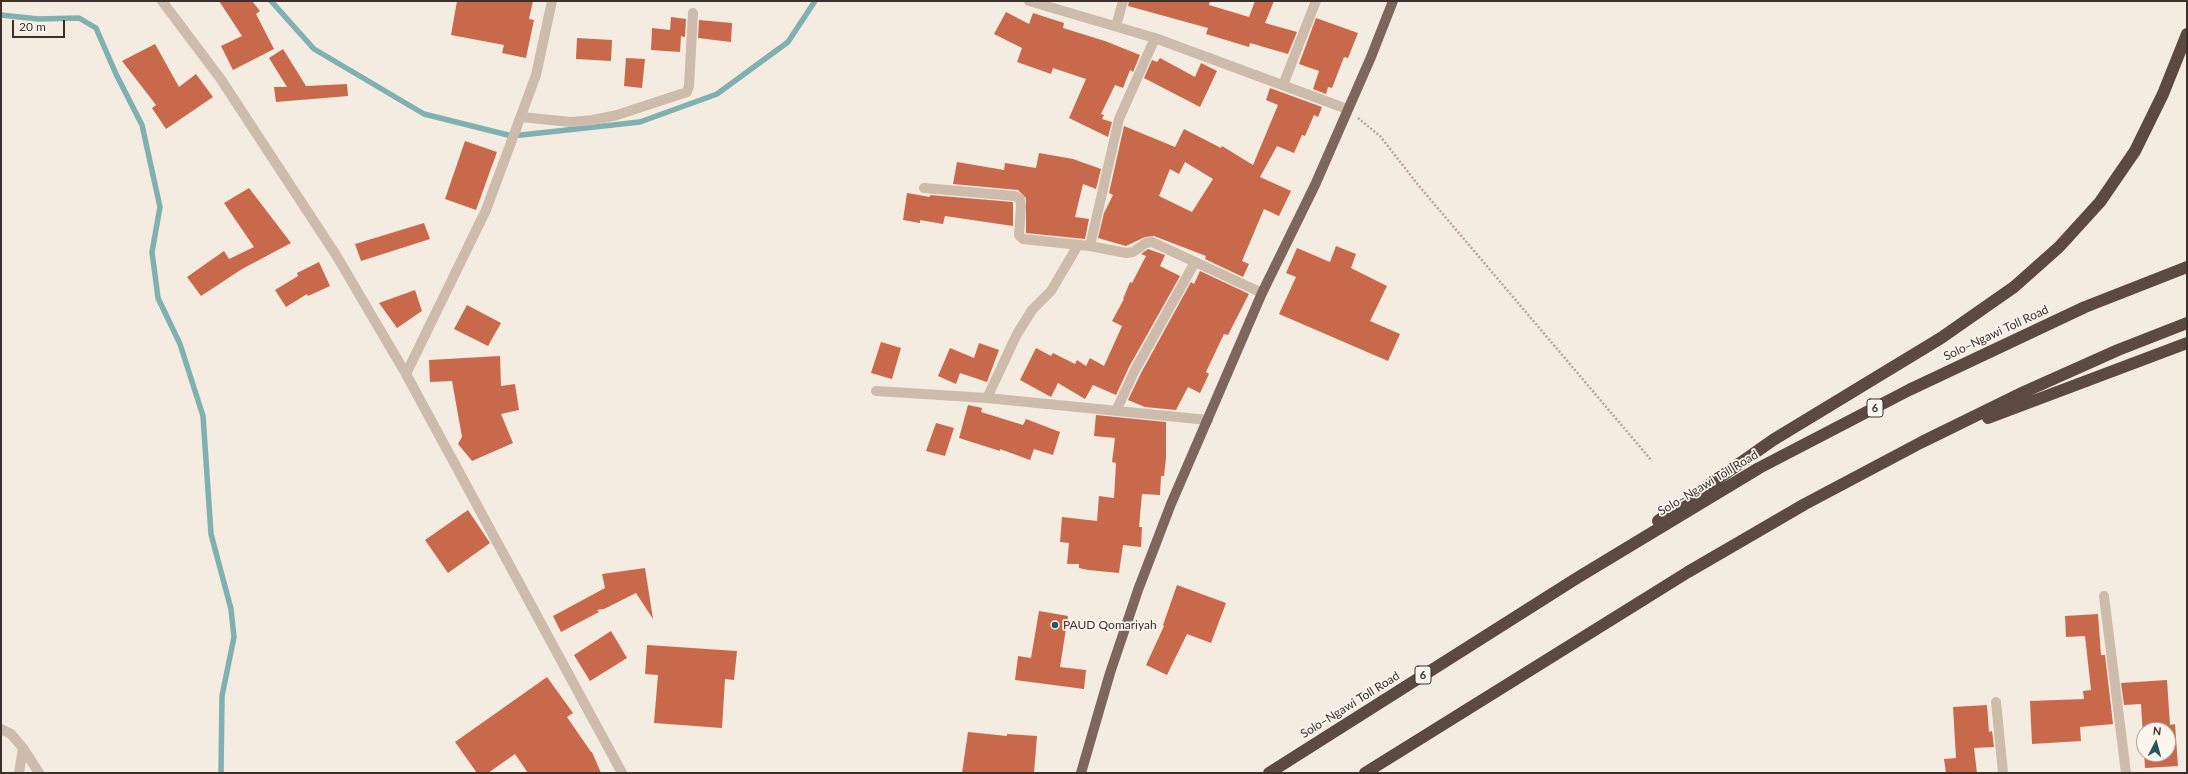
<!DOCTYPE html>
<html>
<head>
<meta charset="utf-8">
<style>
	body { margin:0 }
	#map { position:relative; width:2188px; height:774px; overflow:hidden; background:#f4ebe1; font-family:Lato,sans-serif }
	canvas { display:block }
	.frame { position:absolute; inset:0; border:2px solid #3b302b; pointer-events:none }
	.north { position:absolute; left:2136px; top:722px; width:40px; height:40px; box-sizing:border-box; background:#fbf5ee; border:1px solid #aea6a0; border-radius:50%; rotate:6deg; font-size:11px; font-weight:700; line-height:16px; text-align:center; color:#3b302b }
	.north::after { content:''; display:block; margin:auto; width:14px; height:18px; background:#1f5a5e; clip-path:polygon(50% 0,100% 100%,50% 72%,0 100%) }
	.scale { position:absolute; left:12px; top:20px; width:53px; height:18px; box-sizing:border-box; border:2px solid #3b302b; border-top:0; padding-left:5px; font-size:12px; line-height:14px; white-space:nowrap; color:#3b302b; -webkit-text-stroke:3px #fbf5ee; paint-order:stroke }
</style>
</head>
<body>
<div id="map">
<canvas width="2188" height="774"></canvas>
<div class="frame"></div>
<div class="north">N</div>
<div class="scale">20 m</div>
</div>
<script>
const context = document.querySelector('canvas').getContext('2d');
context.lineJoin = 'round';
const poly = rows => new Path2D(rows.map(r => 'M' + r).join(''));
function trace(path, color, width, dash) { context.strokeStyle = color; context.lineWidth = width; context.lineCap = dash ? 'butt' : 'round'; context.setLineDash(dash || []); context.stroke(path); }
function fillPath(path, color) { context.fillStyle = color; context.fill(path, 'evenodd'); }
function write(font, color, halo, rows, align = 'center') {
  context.font = font + ' Lato,sans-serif'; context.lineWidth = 3.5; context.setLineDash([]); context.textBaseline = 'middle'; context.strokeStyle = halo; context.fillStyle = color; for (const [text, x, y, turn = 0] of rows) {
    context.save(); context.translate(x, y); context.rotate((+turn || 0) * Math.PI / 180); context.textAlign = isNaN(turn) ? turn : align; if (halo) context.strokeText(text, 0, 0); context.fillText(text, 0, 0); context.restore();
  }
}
const stream = poly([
	[271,1,314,49,424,114,512,136,640,122,717,94,788,42,815,1],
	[1,15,38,19,79,18,96,28,116,74,142,125,160,207,152,252,158,298,180,344,203,416,211,534,231,609,234,637,222,696,221,773]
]);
const building = poly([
	[219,1,252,1,260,11,256,14,274,49,233,70,221,46,242,36],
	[457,1,533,1,529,19,534,20,526,58,502,53,504,45,451,35],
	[1129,1,1210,1,1209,5,1249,17,1255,1,1274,1,1265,23,1297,32,1288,54,1250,43,1249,47,1206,34,1208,28,1128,6],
	[1006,12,1029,24,1033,13,1064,23,1063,28,1105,41,1140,55,1133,72,1130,70,1123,88,1115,85,1101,114,1104,115,1102,119,1112,122,1108,137,1069,118,1086,79,1053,68,1051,74,1017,62,1022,48,994,34],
	[671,17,686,19,685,37,681,36,680,52,651,50,652,28,670,30],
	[1316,18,1358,33,1348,58,1344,57,1332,88,1328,87,1326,94,1313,89,1319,71,1299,64],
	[699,20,732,23,731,42,698,38],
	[577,38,612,40,611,61,576,59],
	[155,44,179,87,196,74,213,97,166,129,152,108,156,105,122,61],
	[283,49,306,86,347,84,348,96,276,102,274,87,287,87,269,58],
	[626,58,645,59,642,88,624,86],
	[1160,58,1195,77,1201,63,1217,71,1200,107,1144,78,1152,60,1157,62],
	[1270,88,1322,107,1318,117,1314,115,1305,136,1302,135,1294,153,1277,146,1260,177,1291,191,1279,216,1264,209,1242,261,1249,264,1243,277,1205,259,1206,256,1154,236,1145,237,1126,246,1098,238,1104,213,1113,195,1109,193,1124,126,1175,147,1184,129,1221,148,1222,146,1253,165,1278,105,1266,100],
	[1185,162,1213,179,1192,212,1159,196,1170,169,1179,174],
	[465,141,497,152,476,210,445,199],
	[1039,153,1073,159,1101,169,1096,189,1083,184,1075,217,1089,219,1085,239,1026,233,1026,198,1018,190,953,184,957,162,1004,170,1005,163,1036,168],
	[249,188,291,243,242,269,201,296,187,277,224,251,229,259,254,247,224,203],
	[907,193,930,197,930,195,1013,202,1013,226,945,216,943,224,920,220,920,223,903,220],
	[424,223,430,239,361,261,355,244],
	[1336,246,1356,254,1351,268,1387,286,1370,321,1400,334,1388,361,1279,314,1296,277,1286,273,1297,248,1330,262],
	[1148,249,1165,255,1160,266,1180,276,1129,367,1116,395,1093,385,1085,399,1058,383,1051,397,1020,380,1036,348,1051,356,1053,353,1075,364,1077,360,1086,366,1090,358,1104,366,1122,326,1112,321,1124,299,1123,299,1130,282,1132,283,1146,256,1141,254],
	[319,262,330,286,308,296,307,294,286,307,275,290,298,276,297,273],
	[1200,271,1249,294,1228,335,1224,334,1206,372,1209,374,1200,393,1188,387,1176,410,1145,407,1128,400,1141,373,1191,282,1194,284],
	[415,290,422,311,397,328,379,303],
	[467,305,501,323,488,346,454,329],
	[881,342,901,348,892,379,871,373],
	[979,343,999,350,987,382,960,373,956,384,938,376,950,348,974,358],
	[500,356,501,386,515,384,519,410,501,414,513,443,472,461,458,444,462,437,452,381,430,382,429,360],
	[968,405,982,408,981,412,1023,425,1026,419,1060,432,1053,455,1034,449,1030,460,1000,449,1000,451,959,438],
	[1096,415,1166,422,1166,458,1164,476,1161,476,1160,495,1142,494,1139,527,1142,527,1141,547,1123,545,1119,573,1088,570,1079,568,1079,564,1067,564,1069,543,1060,542,1062,517,1097,521,1099,496,1114,498,1116,463,1112,462,1115,438,1094,436],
	[936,423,954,428,945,456,926,451],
	[468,510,490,543,448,573,425,540],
	[645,568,653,619,636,593,604,609,597,610,599,612,561,632,553,616,605,588,602,574],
	[1177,585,1226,603,1211,643,1187,634,1167,675,1146,665,1164,626,1163,625],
	[1039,611,1068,616,1060,667,1086,670,1084,689,1015,680,1018,656,1031,658],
	[2098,614,2101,655,2105,655,2113,724,2080,727,2081,741,2032,744,2030,701,2084,699,2083,691,2091,690,2085,636,2066,637,2065,616],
	[611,631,627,658,590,681,574,655],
	[647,645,737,651,734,680,725,679,722,728,654,723,658,675,645,674],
	[547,677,573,713,567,717,591,752,592,752,601,773,528,773,515,754,488,773,477,773,455,742],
	[2167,680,2170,725,2175,724,2178,766,2145,768,2141,704,2124,705,2121,683],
	[2144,730,2168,730,2168,754,2144,754],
	[1987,705,1989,732,1992,731,1994,747,1974,748,1977,773,1946,773,1944,759,1956,758,1953,707],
	[968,732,1007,736,1007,734,1037,736,1034,773,962,773]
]);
const path = poly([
	[1358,118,1380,136,1419,186,1652,461]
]);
const minor = poly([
	[162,1,220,78,336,255,406,374,622,773],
	[1029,1,1155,38,1347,109],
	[1116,26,1123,1],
	[1283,85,1316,1],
	[521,117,571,122,593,120,617,115,687,92,689,86,693,13],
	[924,188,1015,196,1020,199,1021,206,1019,235,1023,239,1090,246,1126,253,1133,252,1146,243,1152,242,1262,293],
	[1090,246,1119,119,1155,38],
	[406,374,486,210,536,75,552,1],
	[876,391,987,398,1208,420],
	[987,398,1017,334,1032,310,1051,291,1078,245],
	[1116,411,1135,370,1195,262],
	[2104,596,2126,773],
	[1996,702,2003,773],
	[1,729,11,734,23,748,39,773],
	[19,773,23,748]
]);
const major = poly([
	[1081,773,1110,673,1138,590,1171,504,1262,293,1315,185,1371,57,1393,1]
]);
const highway = poly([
	[1988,418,2187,343],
	[1658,521,1773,440,1941,338,2014,287,2059,247,2100,202,2135,151,2163,94,2187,34],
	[1269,773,1577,578,1759,468,1909,390,2085,307,2187,267],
	[1365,773,1688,572,1805,504,1922,442,2024,392,2118,350,2187,323]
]);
const markers = [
	[1055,625,4,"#1f5a5e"]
];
const shields = [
	[1875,408,16],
	[1423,675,16]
];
const shieldNames = [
	["6",1875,408],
	["6",1423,675]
];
const streetNames = [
	["Solo–Ngawi Toll Road",1996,333,-25],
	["Solo–Ngawi Toll Road",1708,483,-31],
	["Solo–Ngawi Toll Road",1350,705,-32]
];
const poiNames = [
	["PAUD Qomariyah",1063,625]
];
trace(stream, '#7fb0b2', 5.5);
fillPath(building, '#c8694b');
trace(path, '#b9a596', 2.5, [2, 2]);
trace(minor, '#cdbbac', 10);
trace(major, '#7d675c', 10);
trace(highway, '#5c4a42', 12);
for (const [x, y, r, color] of markers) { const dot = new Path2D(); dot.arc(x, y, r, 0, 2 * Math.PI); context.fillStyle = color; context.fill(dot); trace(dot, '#fbf5ee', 1.5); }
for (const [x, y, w] of shields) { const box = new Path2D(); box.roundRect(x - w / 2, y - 9, w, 18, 3); context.fillStyle = '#fbf5ee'; context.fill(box); trace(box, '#3b302b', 1); }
write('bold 11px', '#3b302b', null, shieldNames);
write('12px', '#3b302b', '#fbf5ee', streetNames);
write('12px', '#3b302b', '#fbf5ee', poiNames, 'left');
</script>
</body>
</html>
